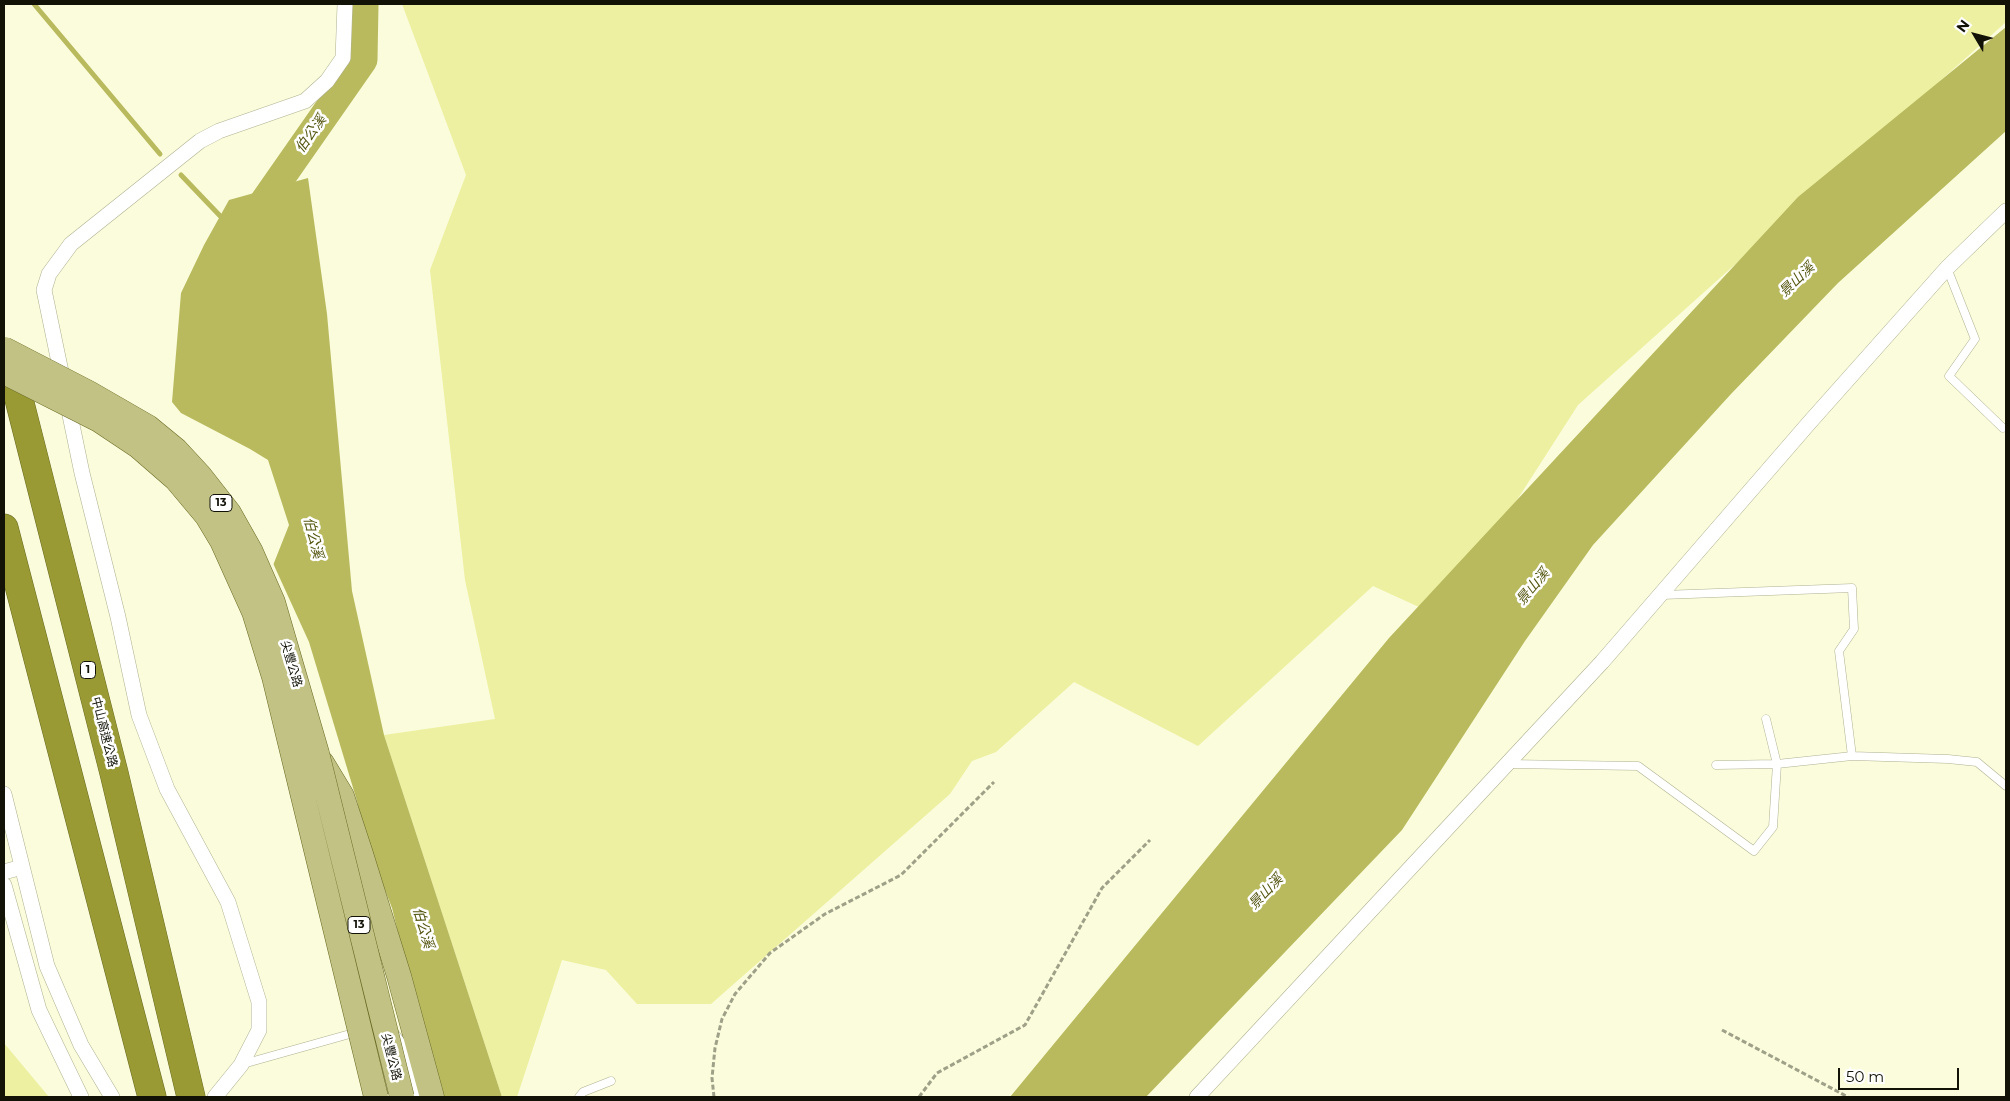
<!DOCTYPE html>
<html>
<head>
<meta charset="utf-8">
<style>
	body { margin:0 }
	#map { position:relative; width:2010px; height:1101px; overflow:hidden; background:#fafcdb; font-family:Montserrat,sans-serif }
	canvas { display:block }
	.frame { position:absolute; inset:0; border:5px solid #121207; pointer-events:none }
	.north { position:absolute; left:1950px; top:10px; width:50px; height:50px; -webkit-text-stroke:4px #fff; paint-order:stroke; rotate:307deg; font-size:14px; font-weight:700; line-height:20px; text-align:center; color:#121207 }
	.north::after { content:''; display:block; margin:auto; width:18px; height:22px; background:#121207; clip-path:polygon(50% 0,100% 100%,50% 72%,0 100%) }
	.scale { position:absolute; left:1838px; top:1068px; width:121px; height:22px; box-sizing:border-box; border:2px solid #121207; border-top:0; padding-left:6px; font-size:15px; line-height:18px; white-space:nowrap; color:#121207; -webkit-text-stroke:4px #fff; paint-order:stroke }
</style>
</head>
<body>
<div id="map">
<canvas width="2010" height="1101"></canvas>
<div class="frame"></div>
<div class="north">N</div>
<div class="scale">50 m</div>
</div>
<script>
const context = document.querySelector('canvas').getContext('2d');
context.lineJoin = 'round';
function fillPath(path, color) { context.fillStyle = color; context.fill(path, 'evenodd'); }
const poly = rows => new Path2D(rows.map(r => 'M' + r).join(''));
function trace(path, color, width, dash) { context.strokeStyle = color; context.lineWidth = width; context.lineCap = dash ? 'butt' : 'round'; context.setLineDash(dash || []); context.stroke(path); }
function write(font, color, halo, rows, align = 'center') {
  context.font = font + ' Montserrat,"Noto Sans TC",sans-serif'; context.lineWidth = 5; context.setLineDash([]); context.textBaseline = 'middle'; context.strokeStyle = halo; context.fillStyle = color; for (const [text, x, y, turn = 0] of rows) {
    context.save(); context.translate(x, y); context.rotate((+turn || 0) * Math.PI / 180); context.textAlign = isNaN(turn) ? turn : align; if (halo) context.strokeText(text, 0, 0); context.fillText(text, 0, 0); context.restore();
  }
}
const green = poly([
	[402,4,2006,4,2006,22,1578,405,1447,609,1419,607,1373,586,1198,746,1074,682,996,752,972,761,950,794,711,1004,637,1004,606,970,562,960,517,1097,502,1097,384,735,495,719,465,580,430,270,466,175],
	[4,1043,49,1097,4,1097]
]);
const water = poly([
	[2006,27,2006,131,1838,283,1731,394,1593,545,1525,641,1402,830,1146,1097,1010,1097,1389,638,1798,197],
	[308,178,327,314,352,591,384,735,502,1097,439,1097,392,908,266,583,289,525,268,460,250,449,181,413,172,402,181,293,204,245,229,200]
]);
const pier = poly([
	[272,561,309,642,357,801,371,860,323,812,270,666,264,583]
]);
const stream = poly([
	[34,4,160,154],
	[181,175,224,220]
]);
const river = poly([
	[252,219,363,60,364,4]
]);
const path = poly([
	[1722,1030,1848,1097],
	[714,1097,712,1078,715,1048,722,1019,735,994,770,953,825,914,901,875,994,782],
	[919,1097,937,1073,1025,1025,1102,888,1150,840]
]);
const service = poly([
	[1947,268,1975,339,1949,376,2003,428],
	[1662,595,1852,588,1854,629,1839,651,1852,756],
	[1508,764,1638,766,1754,851,1773,827,1777,764,1766,719],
	[1716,765,1777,764,1852,756,1948,759,1977,762,2006,786],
	[394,1032,405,1047,417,1097],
	[243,1064,357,1032],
	[579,1097,583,1092,611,1081]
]);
const minor = poly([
	[4,794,47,966,81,1045,112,1097],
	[4,872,22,867],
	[4,885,39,1010,81,1097],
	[215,1097,241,1065,259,1030,259,1002,228,902,167,789,139,715,118,617,82,473,44,290,49,274,71,244,200,141,219,131,305,101,327,81,343,58,345,4],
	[1197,1097,1602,662,1809,423,1947,268,2006,211]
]);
const primary = poly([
	[322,763,342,796,361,854,399,976,432,1097]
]);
const motorway = poly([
	[8,356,114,773,191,1097],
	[4,528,152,1097]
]);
const primaryBridge = poly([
	[4,349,89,393,148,427,176,450,200,476,229,513,251,552,273,602,317,753,402,1097],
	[4,372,99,420,138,446,176,479,207,516,222,541,254,612,274,677,376,1097]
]);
const shields = [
	[221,503,22],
	[88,670,15],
	[359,925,22]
];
const shieldNames = [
	["13",221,503],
	["1",88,670],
	["13",359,925]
];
const streetNames = [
	["尖豐公路",291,664,74],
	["中山高速公路",104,732,76],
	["尖豐公路",391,1057,76]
];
const waterNames = [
	["伯公溪",311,134,-55],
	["景山溪",1797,280,-44],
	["伯公溪",313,538,76],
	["景山溪",1533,587,-50],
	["景山溪",1266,892,-46],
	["伯公溪",423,928,74]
];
fillPath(green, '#edf0a0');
fillPath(water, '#b9ba5e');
fillPath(pier, '#fafcdb');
trace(stream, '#b9ba5e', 5);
trace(river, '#b9ba5e', 29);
trace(service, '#b0b192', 9);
trace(minor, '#b0b192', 16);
trace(primary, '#6a6a24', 25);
trace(motorway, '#6a6a24', 29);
trace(path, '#9fa088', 3, [5, 2.5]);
trace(service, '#fff', 8);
trace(minor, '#fff', 15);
trace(primary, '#c2c285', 24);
trace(motorway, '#999a34', 28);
trace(primaryBridge, '#6a6a24', 25, []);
trace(primaryBridge, '#c2c285', 24);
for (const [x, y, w] of shields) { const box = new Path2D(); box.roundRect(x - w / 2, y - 8.5, w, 17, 4); context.fillStyle = '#fff'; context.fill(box); trace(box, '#121207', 1); }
write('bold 11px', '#121207', null, shieldNames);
write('12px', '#121207', '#fff', streetNames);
write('italic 14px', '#565711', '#fff', waterNames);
</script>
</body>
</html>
